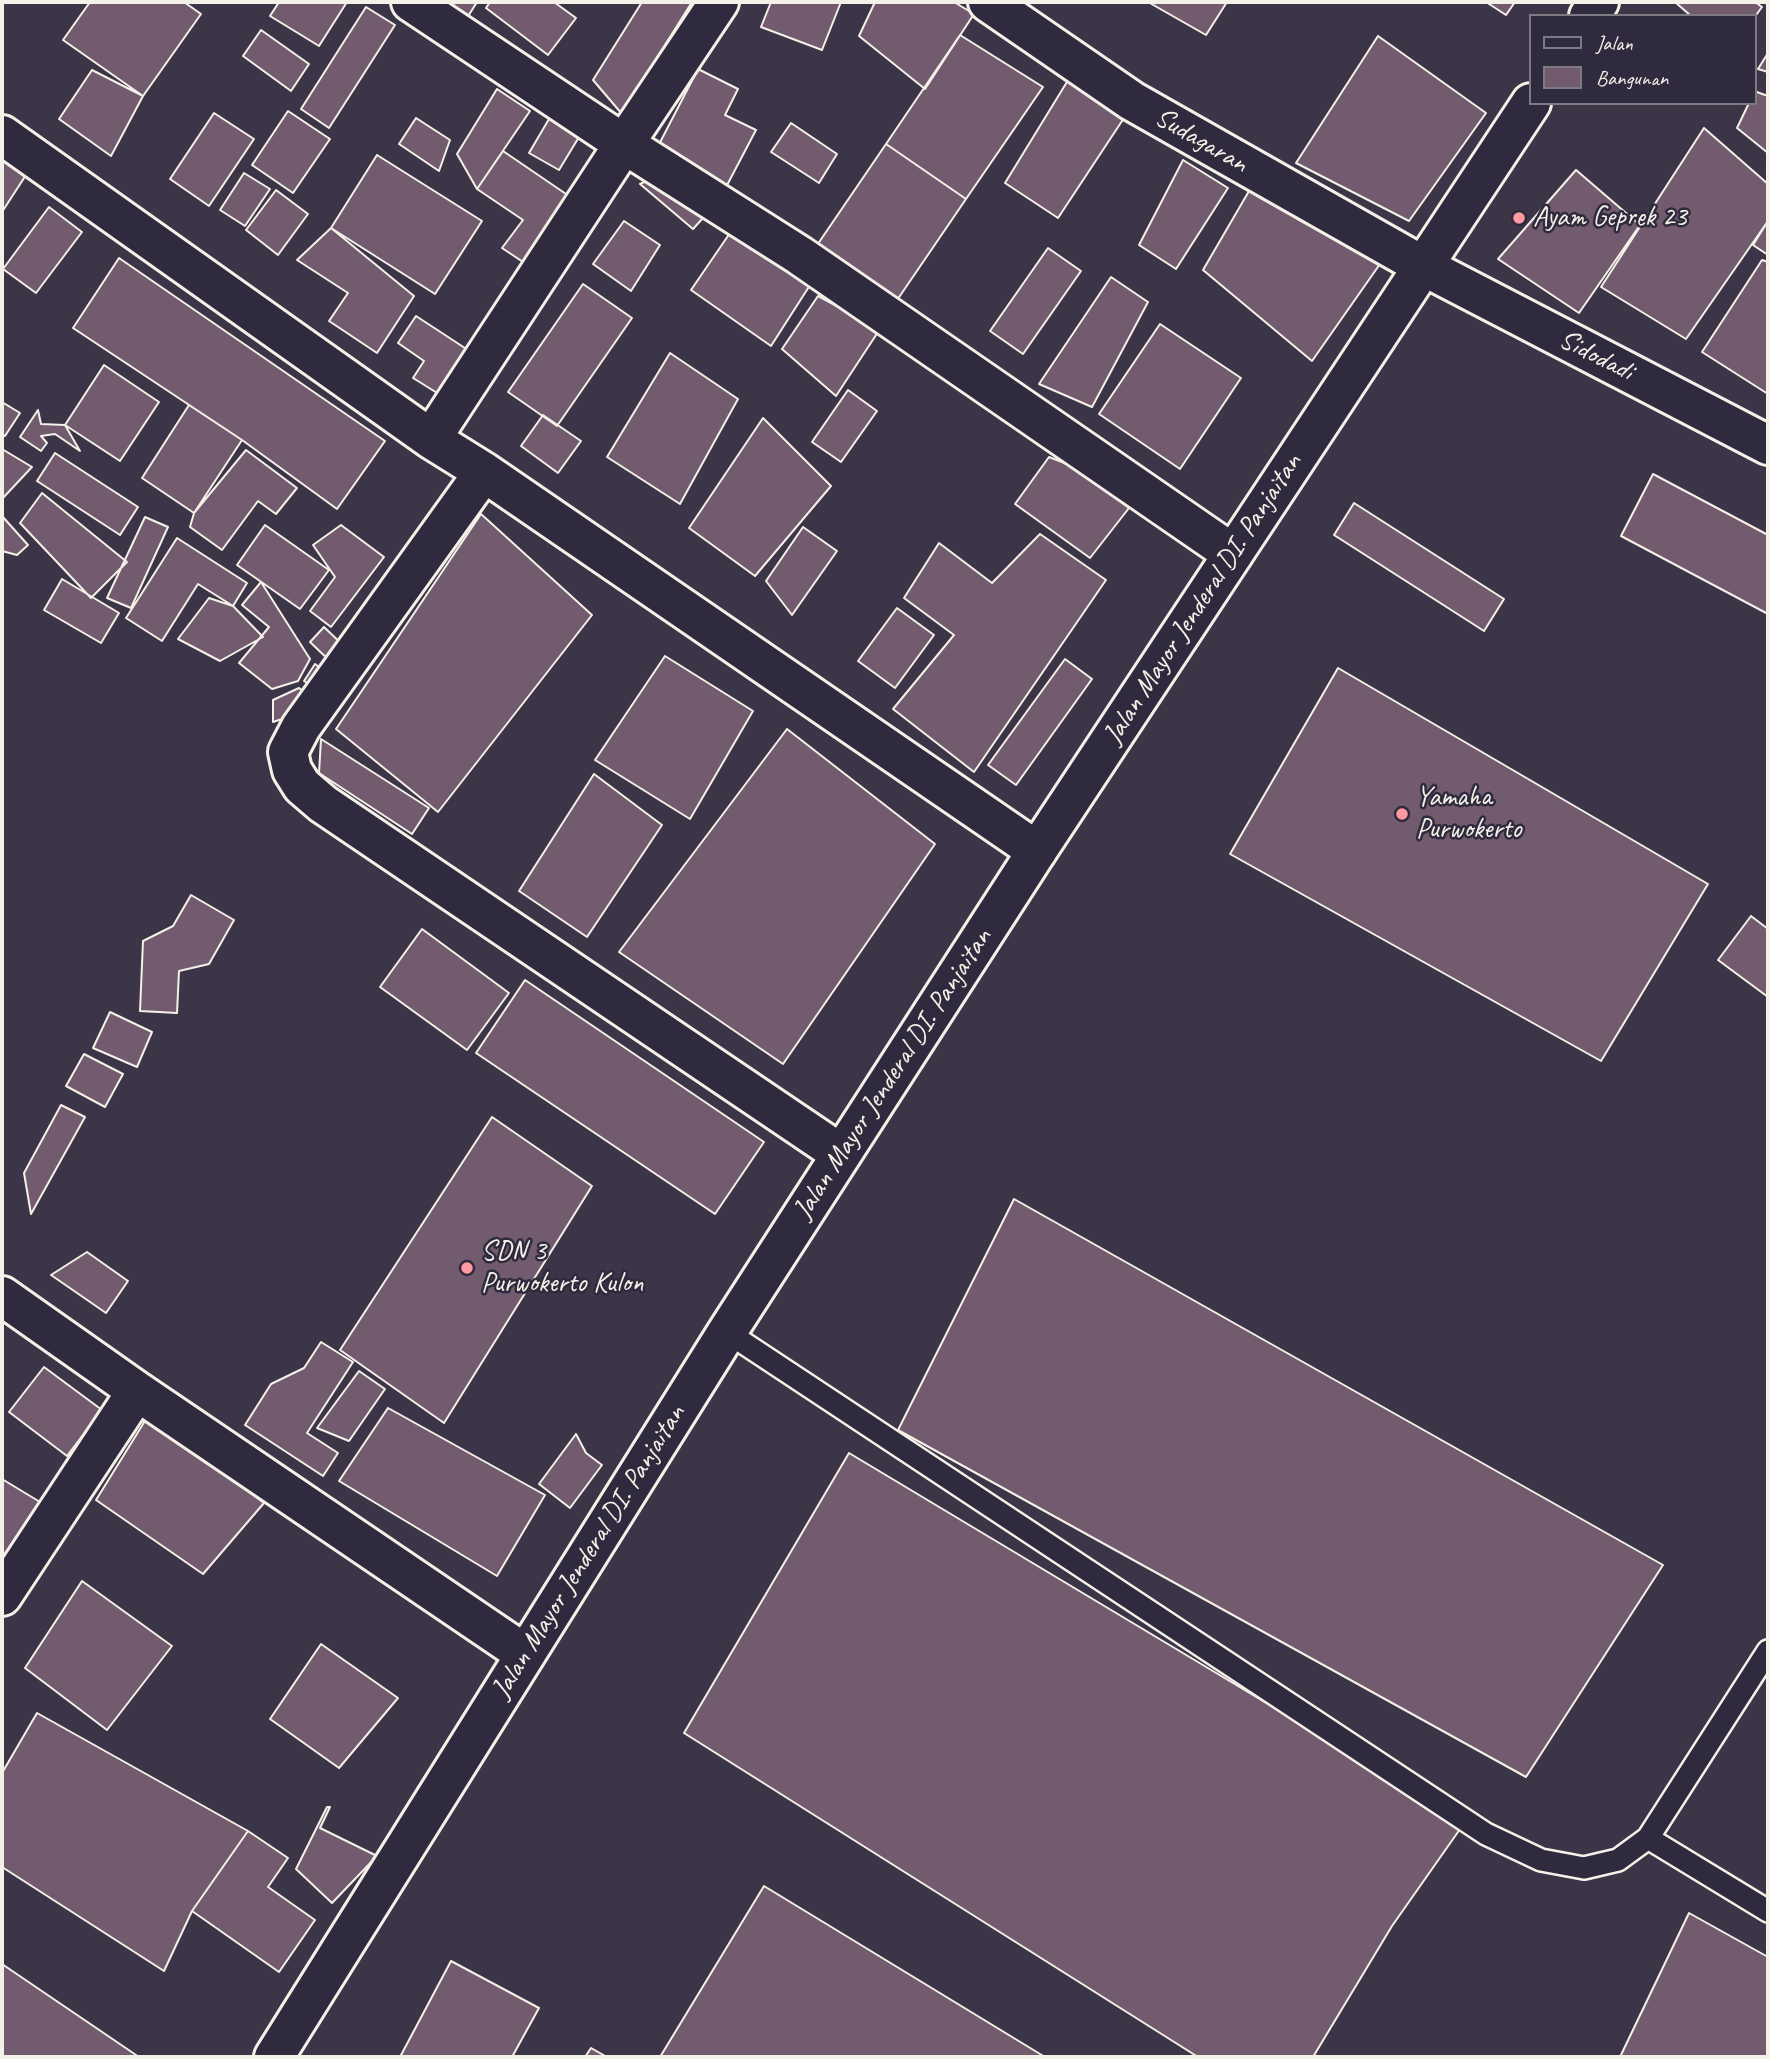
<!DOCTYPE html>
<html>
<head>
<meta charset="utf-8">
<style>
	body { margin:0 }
	#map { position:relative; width:1770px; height:2059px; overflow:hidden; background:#3c3447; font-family:Caveat,sans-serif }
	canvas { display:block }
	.frame { position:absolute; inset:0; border:4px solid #f4f1e8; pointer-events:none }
	.legend { position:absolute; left:1529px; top:14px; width:228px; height:91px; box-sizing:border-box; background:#2f2a3d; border:2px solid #7e7a81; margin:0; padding:9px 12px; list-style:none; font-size:21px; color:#f4f1e8 }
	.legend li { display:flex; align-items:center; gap:14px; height:35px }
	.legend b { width:35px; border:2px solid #7e7a81 }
</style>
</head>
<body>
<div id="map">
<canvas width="1770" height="2059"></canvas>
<div class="frame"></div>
<ul class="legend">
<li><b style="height:9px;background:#2f2a3d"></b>Jalan</li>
<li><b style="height:19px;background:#725b6e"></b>Bangunan</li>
</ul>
</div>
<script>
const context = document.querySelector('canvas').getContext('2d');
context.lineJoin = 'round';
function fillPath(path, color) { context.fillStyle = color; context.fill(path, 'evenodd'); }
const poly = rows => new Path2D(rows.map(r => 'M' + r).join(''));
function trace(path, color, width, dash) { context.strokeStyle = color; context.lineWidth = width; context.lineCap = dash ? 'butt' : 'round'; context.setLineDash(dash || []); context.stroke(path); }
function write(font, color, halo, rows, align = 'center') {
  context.font = font + ' Caveat,sans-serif'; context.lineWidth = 5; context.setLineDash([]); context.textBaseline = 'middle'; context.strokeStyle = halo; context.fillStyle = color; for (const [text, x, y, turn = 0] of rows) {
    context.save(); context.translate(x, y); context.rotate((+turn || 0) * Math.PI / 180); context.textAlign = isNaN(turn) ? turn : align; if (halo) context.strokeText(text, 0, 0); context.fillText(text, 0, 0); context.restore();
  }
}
const building = poly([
	[90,2,184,2,201,14,143,96,63,40,90,2],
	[279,2,347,2,319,46,270,16,279,2],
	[441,2,477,2,467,18,441,2],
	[490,2,554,2,576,18,548,55,486,8,490,2],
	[642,2,692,2,622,114,593,80,642,2],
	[771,2,841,2,822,50,761,27,771,2],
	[875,2,954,2,974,14,925,89,859,36,875,2],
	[1148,2,1227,2,1206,35,1148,2],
	[1486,2,1515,2,1506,15,1486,2],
	[1675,2,1755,2,1762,7,1754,18,1754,16,1691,16,1675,2],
	[366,7,395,25,329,128,301,109,366,7],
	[261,30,309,64,291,91,243,56,261,30],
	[960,35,1043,87,966,199,886,144,960,35],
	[1378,36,1486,113,1409,221,1296,163,1378,36],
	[1768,53,1768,72,1758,69,1768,53],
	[698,69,738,89,725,115,756,130,725,189,655,152,698,69],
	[92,70,143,96,111,156,59,119,92,70],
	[1070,77,1124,118,1058,218,1005,183,1070,77],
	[497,89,530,111,477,189,457,154,497,89],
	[1754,91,1768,96,1768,153,1737,128,1749,103,1754,103,1754,91],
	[288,111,330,139,293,193,252,165,288,111],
	[214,113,254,139,209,206,170,179,214,113],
	[416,118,450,140,439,171,399,144,416,118],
	[549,119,579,137,559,170,529,153,549,119],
	[791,123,837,154,819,183,771,152,791,123],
	[1704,128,1768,184,1768,221,1686,339,1601,287,1704,128],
	[886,144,966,199,891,309,811,254,886,144],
	[503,151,569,196,523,262,502,248,523,220,477,189,503,151],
	[377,155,482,221,435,294,331,228,377,155],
	[2,158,26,175,2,212,2,158],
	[1183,160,1228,188,1176,269,1139,245,1183,160],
	[1576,170,1640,225,1579,313,1498,259,1576,170],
	[244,173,270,189,245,226,220,210,244,173],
	[655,177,713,207,693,229,640,184,655,177],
	[1256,179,1380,264,1312,361,1203,270,1256,179],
	[276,190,308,214,278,255,246,230,276,190],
	[49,207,82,232,36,293,3,269,49,207],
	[624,221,660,245,631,291,593,264,624,221],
	[1768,221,1768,255,1753,245,1768,221],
	[331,228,414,296,377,353,329,321,348,293,297,260,331,228],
	[732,230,812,282,771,346,691,290,732,230],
	[1048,248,1081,271,1023,354,990,331,1048,248],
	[119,258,385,441,337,509,242,440,73,328,119,258],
	[1762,260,1768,262,1768,394,1702,352,1762,260],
	[1111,277,1148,302,1092,407,1039,384,1111,277],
	[583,284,632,318,557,426,508,392,583,284],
	[818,296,880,329,836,396,782,349,818,296],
	[416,316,471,352,442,396,413,378,424,361,398,343,416,316],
	[1160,324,1241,378,1180,469,1099,414,1160,324],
	[670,353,738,399,680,504,607,457,670,353],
	[104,365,159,402,120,461,65,425,104,365],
	[848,390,877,411,841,462,812,442,848,390],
	[2,402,20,413,5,436,2,435,2,402],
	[189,405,242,440,194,513,142,478,189,405],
	[38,410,41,424,65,425,80,451,55,434,41,436,47,443,41,451,20,437,38,410],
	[543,415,581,441,558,473,521,446,543,415],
	[763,418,831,486,755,576,689,528,763,418],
	[2,449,32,467,2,499,2,449],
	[246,450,297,488,276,514,258,501,222,550,190,527,194,513,246,450],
	[55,453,138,507,120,535,37,481,55,453],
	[1049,457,1080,469,1129,508,1090,558,1015,504,1049,457],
	[1653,474,1768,535,1768,614,1621,536,1653,474],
	[42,493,127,562,91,598,20,523,42,493],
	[1354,503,1504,599,1484,631,1334,535,1354,503],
	[481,514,592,615,438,812,336,729,481,514],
	[2,516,28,545,17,555,2,551,2,516],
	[145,517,168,527,131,608,107,598,145,517],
	[265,525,329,570,300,609,237,565,265,525],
	[341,525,384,557,331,627,310,611,335,577,313,545,341,525],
	[803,527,837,551,792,615,766,581,803,527],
	[1040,534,1106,580,974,772,893,709,954,635,904,598,939,543,992,583,1040,534],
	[177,538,247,583,233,606,198,584,162,641,126,618,177,538],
	[62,579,119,613,101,643,44,610,62,579],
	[261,582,310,659,298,681,272,689,239,663,269,627,242,605,261,582],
	[209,598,233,606,263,637,220,661,178,639,209,598],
	[897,608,934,635,895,688,858,661,897,608],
	[324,627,347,649,333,664,310,642,324,627],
	[665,656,753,711,690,819,595,760,665,656],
	[1065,659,1092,679,1016,785,988,765,1065,659],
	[315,664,326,672,315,688,304,681,315,664],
	[1338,668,1708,884,1601,1061,1230,854,1338,668],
	[299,688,307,694,288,717,273,722,273,700,299,688],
	[787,729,935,844,783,1064,619,952,787,729],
	[321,739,429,808,412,834,319,773,321,739],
	[594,774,662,825,587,937,519,891,594,774],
	[191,895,234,920,209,964,179,971,177,1013,140,1011,143,941,173,926,191,895],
	[1751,916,1768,929,1768,997,1718,960,1751,916],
	[422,929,509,993,467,1050,380,987,422,929],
	[525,980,764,1142,715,1214,476,1053,525,980],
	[110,1012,152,1032,137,1067,93,1048,110,1012],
	[84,1054,123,1074,105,1107,66,1086,84,1054],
	[61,1105,85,1117,31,1214,24,1173,61,1105],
	[492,1117,592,1186,444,1423,340,1350,492,1117],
	[1014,1199,1663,1565,1526,1777,898,1430,1014,1199],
	[87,1252,128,1281,106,1313,51,1275,87,1252],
	[321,1342,353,1362,307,1433,338,1453,323,1476,245,1425,271,1384,304,1368,321,1342],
	[44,1367,102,1410,67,1456,9,1412,44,1367],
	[359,1371,385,1389,349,1441,317,1428,359,1371],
	[388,1408,545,1495,497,1576,339,1481,388,1408],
	[148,1416,264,1503,203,1574,96,1500,148,1416],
	[576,1434,586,1453,602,1465,570,1508,539,1484,576,1434],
	[849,1453,1465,1822,1392,1926,1313,2057,1198,2057,684,1733,849,1453],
	[2,1479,45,1505,2,1558,2,1479],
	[82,1581,172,1646,107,1730,25,1668,82,1581],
	[321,1644,398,1698,339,1768,270,1719,321,1644],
	[37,1713,248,1831,192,1911,164,1971,2,1867,2,1773,37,1713],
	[327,1807,330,1807,320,1828,377,1856,332,1903,296,1869,327,1807],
	[248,1831,288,1858,268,1887,315,1920,279,1972,192,1911,248,1831],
	[764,1886,1045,2057,660,2057,764,1886],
	[1689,1913,1768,1957,1768,2057,1620,2057,1689,1913],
	[451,1961,539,2008,512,2057,400,2057,451,1961],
	[2,1964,139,2057,2,2057,2,1964],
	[591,2048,607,2057,585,2057,591,2048]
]);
const lane = poly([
	[727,1332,1486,1834,1541,1860,1584,1868,1618,1860,1648,1838,1768,1651],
	[1648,1838,1768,1911]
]);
const street = poly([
	[411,2,624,144,799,255,1233,554],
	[988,2,1132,101,1423,266,1768,445],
	[2,135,431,439,484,472,1037,851],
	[431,439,624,144,719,2],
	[484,472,301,727,288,752,292,770,302,786,323,804,841,1154],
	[2,1296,137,1391,525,1654],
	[2,1596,137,1391]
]);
const secondary = poly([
	[1589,16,1599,2],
	[274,2057,727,1332,1037,851,1531,103]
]);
const markers = [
	[1519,218,7,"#ff9aa2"],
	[1402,814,7,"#ff9aa2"],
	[467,1268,7,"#ff9aa2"]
];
const streetNames = [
	["Sudagaran",1201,141,30],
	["Sidodadi",1596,356,27],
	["Jalan Mayor Jenderal DI. Panjaitan",1203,599,-57],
	["Jalan Mayor Jenderal DI. Panjaitan",893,1074,-57],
	["Jalan Mayor Jenderal DI. Panjaitan",589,1552,-58]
];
const poiNames = [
	["Ayam Geprek 23",1533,218],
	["Yamaha",1416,798],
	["Purwokerto",1416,830],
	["SDN 3",481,1252],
	["Purwokerto Kulon",481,1284]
];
fillPath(building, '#725b6e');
trace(building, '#f4f1e8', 2);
trace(lane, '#f4f1e8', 26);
trace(street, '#f4f1e8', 44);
trace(secondary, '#f4f1e8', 44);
trace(lane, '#2f2a3d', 21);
trace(street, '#2f2a3d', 38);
trace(secondary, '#2f2a3d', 38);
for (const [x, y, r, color] of markers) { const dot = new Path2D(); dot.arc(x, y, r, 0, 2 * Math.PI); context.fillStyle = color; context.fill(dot); trace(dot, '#2f2a3d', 2.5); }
write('28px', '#f4f1e8', '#2f2a3d', streetNames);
write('28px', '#f4f1e8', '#2f2a3d', poiNames, 'left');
</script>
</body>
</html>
